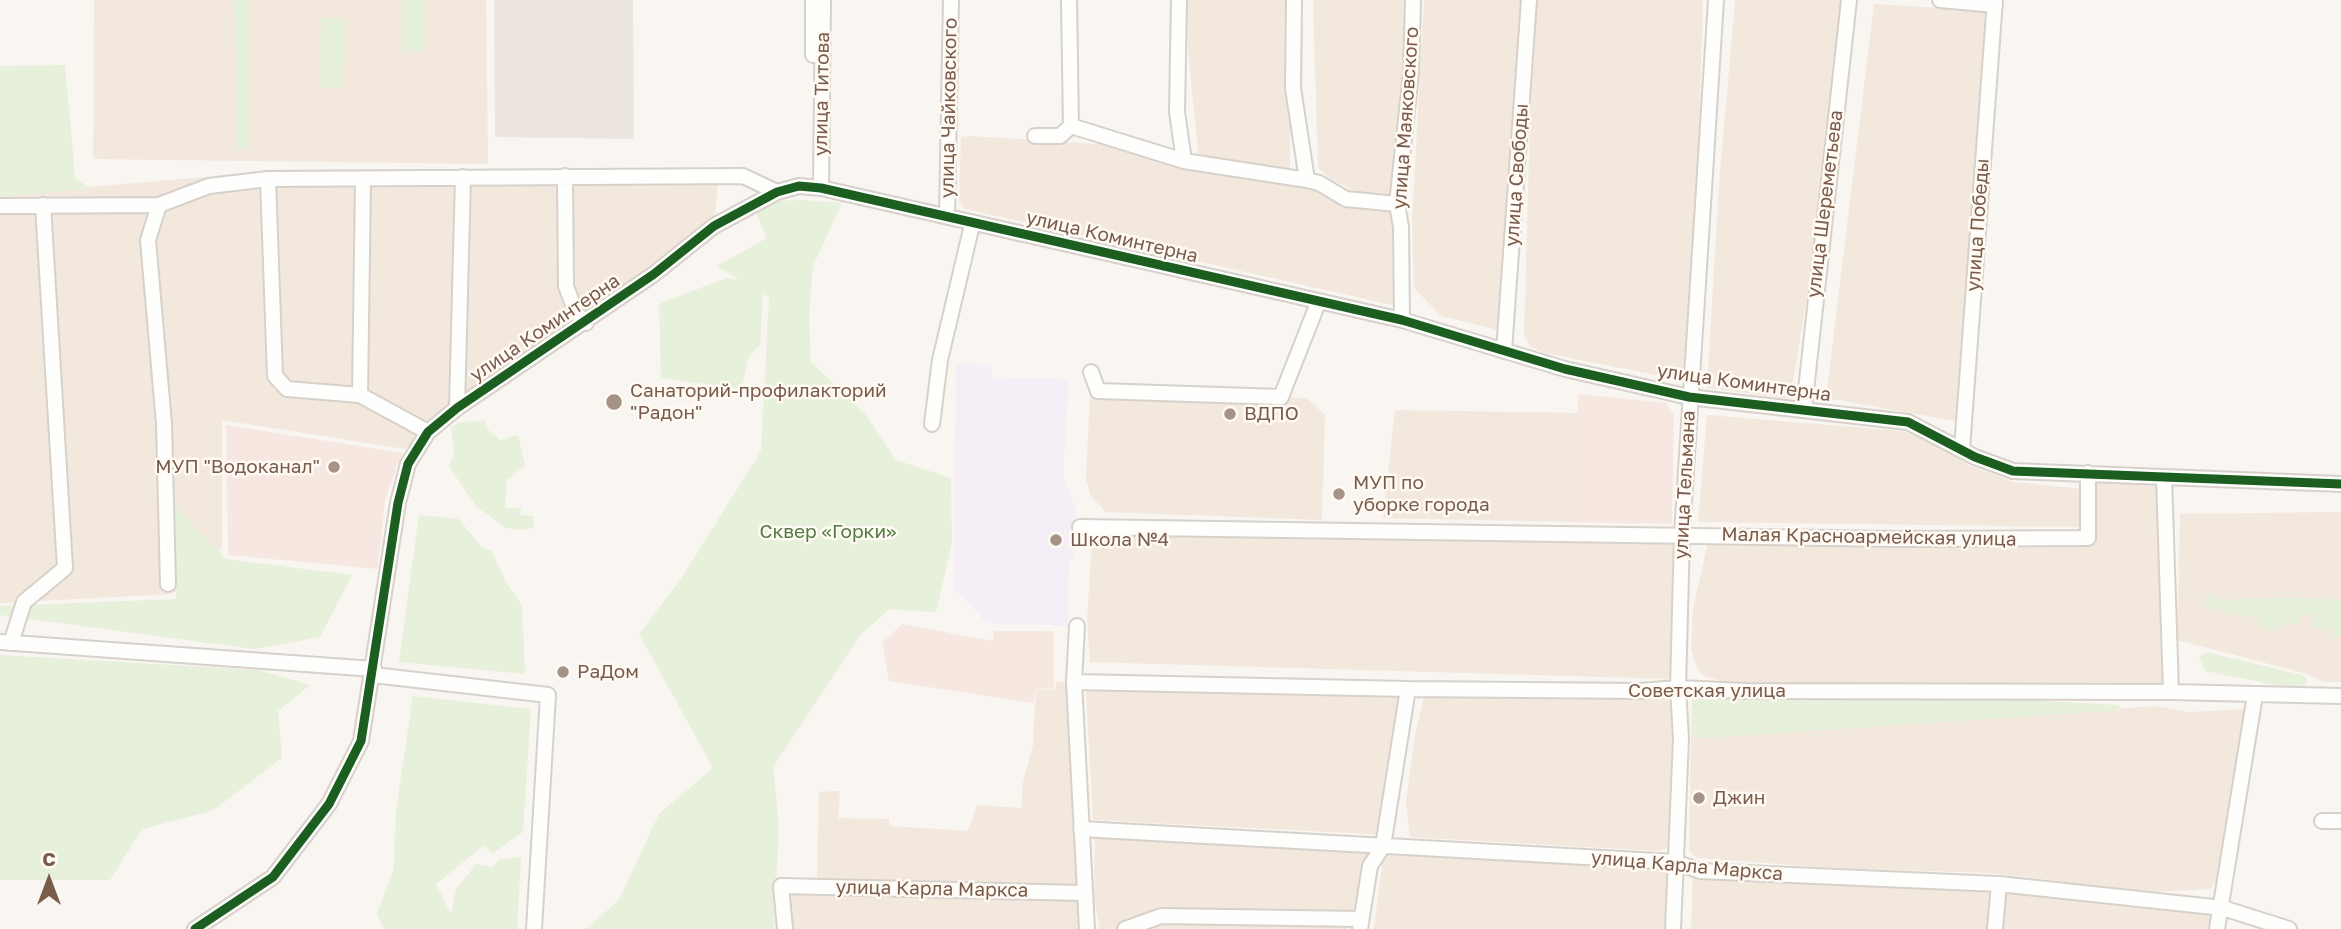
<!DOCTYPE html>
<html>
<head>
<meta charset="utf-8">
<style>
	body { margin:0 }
	#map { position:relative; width:2341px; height:929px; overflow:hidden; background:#f9f5f0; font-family:"Golos Text",sans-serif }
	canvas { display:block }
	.north { position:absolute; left:14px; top:845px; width:70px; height:70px; -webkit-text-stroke:5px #fffaf3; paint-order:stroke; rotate:0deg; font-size:19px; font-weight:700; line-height:28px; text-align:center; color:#7a5c4d }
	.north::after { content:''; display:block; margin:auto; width:24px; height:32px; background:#7a5c4d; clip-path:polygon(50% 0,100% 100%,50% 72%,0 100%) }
</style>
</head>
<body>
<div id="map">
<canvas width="2341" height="929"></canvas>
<div class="north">С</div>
</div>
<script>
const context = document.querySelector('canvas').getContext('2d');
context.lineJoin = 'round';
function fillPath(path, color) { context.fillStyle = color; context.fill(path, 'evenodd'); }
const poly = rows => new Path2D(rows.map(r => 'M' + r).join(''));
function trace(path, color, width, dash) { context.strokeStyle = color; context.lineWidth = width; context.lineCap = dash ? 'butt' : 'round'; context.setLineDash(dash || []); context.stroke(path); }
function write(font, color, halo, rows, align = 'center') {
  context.font = font + ' "Golos Text",sans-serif'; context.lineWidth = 5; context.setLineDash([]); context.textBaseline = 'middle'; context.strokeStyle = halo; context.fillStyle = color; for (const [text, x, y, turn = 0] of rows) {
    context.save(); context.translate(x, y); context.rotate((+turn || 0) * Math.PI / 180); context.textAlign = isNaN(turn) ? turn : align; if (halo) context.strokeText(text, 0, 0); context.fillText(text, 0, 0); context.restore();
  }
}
const residential = poly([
	[94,0,486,0,488,164,93,159],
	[1188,0,1290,0,1290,172,1199,159,1188,51],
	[1313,0,1407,0,1399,196,1358,193,1331,179,1318,168],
	[1424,0,1523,0,1505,326,1498,330,1441,316,1414,288,1412,221],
	[1537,0,1703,0,1692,382,1544,353,1530,346,1524,335,1530,122],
	[1735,0,1856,0,1790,399,1707,388,1719,185],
	[1874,4,1990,11,1956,421,1826,398],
	[970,136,1097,144,1326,188,1400,208,1397,306,965,209,959,202,961,137],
	[249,173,615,176,718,184,715,216,405,449,222,420,222,547,172,594,0,603,0,195],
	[1090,394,1306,398,1325,415,1322,520,1106,512,1091,496,1086,479],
	[1395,410,1579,413,1575,522,1383,518],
	[1707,415,1902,431,1929,441,1971,466,2013,482,2084,489,2086,527,1698,522],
	[2091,482,2158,484,2165,690,1725,682,1703,676,1697,667,1691,650,1693,609,1708,542,2091,542],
	[2341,512,2341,682,2324,682,2304,673,2177,640,2180,514],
	[1113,532,1676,536,1671,679,1090,662,1087,621,1092,543],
	[1056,682,1078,682,1086,890,817,878,819,792,840,791,838,818,889,819,889,826,968,831,977,805,1021,808,1023,782,1033,745,1036,689,1055,690],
	[1086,691,1410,694,1389,835,1093,820],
	[1424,696,1672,698,1675,840,1670,848,1657,851,1410,837,1406,803,1414,741],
	[2156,706,2189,712,2248,709,2221,874,2210,889,2151,892,1990,873,1835,868,1697,858,1689,851,1691,739],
	[1095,831,1373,848,1362,914,1153,912,1123,922,1120,929,1100,929,1094,898],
	[1398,847,1669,865,1667,929,1374,929,1383,857],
	[1693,871,1993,892,1990,929,1691,929],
	[2002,886,2219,911,2214,929,1998,929],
	[783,893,1086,900,1092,929,791,929],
	[1162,919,1347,922,1346,929,1129,929]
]);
const commercial = poly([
	[1578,394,1667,403,1674,415,1672,524,1575,522],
	[226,425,402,453,385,500,378,569,228,555],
	[902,624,993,641,994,631,1053,631,1054,689,1036,688,1033,703,889,681,882,643]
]);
const industrial = poly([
	[494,0,633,0,634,139,495,137]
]);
const education = poly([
	[956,364,992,365,992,377,1069,379,1063,477,1076,508,1074,556,1069,561,1068,626,987,623,953,588]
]);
const green = poly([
	[234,0,250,0,250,148,236,148],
	[402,0,425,0,425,51,402,51],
	[321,18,345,18,344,88,320,87],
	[65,65,75,177,89,188,0,197,0,66],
	[804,200,842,203,813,266,809,316,811,362,866,415,896,460,951,478,952,543,936,612,890,609,861,634,773,767,779,826,774,929,586,929,619,900,659,814,713,768,639,634,681,579,761,451,769,297,763,294,760,345,749,356,741,389,661,378,659,304,726,278,739,280,717,266,767,238,755,210,774,201],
	[485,420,487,429,500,440,518,435,525,465,507,480,505,508,521,508,520,515,533,516,534,528,519,530,506,528,477,507,449,467,454,453,451,428,457,423],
	[172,503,226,559,352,575,320,637,254,649,0,615,0,606,176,599],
	[419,515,459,519,480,546,491,550,507,584,522,605,525,674,399,662],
	[2213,593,2217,600,2288,597,2341,600,2341,637,2331,637,2332,630,2314,629,2314,614,2301,614,2299,624,2281,622,2280,630,2263,630,2256,618,2205,608,2207,594],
	[2206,652,2302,675,2308,680,2303,686,2286,687,2205,671,2199,657],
	[0,655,258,670,310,685,278,711,282,758,212,811,142,829,110,880,0,880],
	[1692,695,2029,700,2119,705,2120,710,1691,739],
	[413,696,531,709,523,832,493,853,483,846,436,884,451,914,456,890,476,864,493,867,499,860,521,857,517,929,384,929,377,914,394,868,396,810]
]);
const minor = poly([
	[1069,0,1071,126],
	[1179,0,1177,112,1184,161],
	[1294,0,1293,88,1307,180],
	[1940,0,1995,5],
	[813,55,813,0],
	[1035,136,1060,136,1071,126,1184,161,1307,180,1319,183,1346,199,1397,204],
	[565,176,566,286,576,313,586,323],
	[268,179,275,376,287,389,360,395],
	[363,180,360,395,428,432],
	[821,188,823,0],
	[159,205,148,240,164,424,168,584],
	[0,206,159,205,209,186,268,179,743,176,777,192],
	[947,216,951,0],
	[1402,320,1401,227,1397,204,1411,73,1413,0],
	[1504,351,1529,0],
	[1091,372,1098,391,1281,397,1318,303],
	[457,408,463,177],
	[1804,408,1849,0],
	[932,424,940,360,972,225],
	[1962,449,1995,0],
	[2164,477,2171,692],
	[1080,527,1899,539,2088,538,2088,473],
	[1077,626,1074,682,1087,929],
	[0,642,374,669],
	[11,643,24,602,65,568,43,205],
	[373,675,548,695,534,929],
	[1074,682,1408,689,1640,691,1678,688,1746,691,2171,692,2341,696],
	[2322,821,2341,821],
	[1081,829,1675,862,1700,871,1999,884,2223,908,2289,929],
	[195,929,273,877,329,804,361,741,398,503,408,464,428,432,457,408,654,274,714,226,777,192,799,186,821,188,1402,320,1565,369,1689,397,1908,422,1975,457,2013,471,2341,484],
	[785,929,781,886,1083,893],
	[1125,929,1161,916,1360,919],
	[1360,929,1370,866,1383,846,1408,689],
	[1673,929,1681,738,1678,688,1682,534,1716,0],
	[1995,929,1999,884],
	[2217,929,2255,695]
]);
const cycleway = poly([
	[195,929,273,877,329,804,361,741,398,503,408,464,428,432,457,408,654,274,714,226,777,192,799,186,821,188,1402,320,1565,369,1689,397,1908,422,1975,457,2013,471,2341,484]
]);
const markers = [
	[614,402,9,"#a69286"],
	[1230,414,7,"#a69286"],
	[334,467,7,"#a69286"],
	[1339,494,7,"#a69286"],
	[1056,540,7,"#a69286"],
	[563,672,7,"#a69286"],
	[1699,798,7,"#a69286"]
];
const streetNames = [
	["улица Титова",822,94,-89],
	["улица Чайковского",949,108,-89],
	["улица Маяковского",1406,118,-86],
	["улица Свободы",1517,175,-86],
	["улица Шереметьева",1825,204,-83],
	["улица Победы",1978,225,-86],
	["улица Коминтерна",1112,237,13],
	["улица Коминтерна",545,328,-34],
	["улица Коминтерна",1744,383,8],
	["улица Тельмана",1685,485,-87],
	["Малая Красноармейская улица",1869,537,1],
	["Советская улица",1707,691],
	["улица Карла Маркса",1687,866,5],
	["улица Карла Маркса",932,889,1]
];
const poiNames = [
	["Санаторий-профилакторий",630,391],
	["\"Радон\"",630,413],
	["ВДПО",1244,414],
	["МУП \"Водоканал\"",320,467,"right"],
	["МУП по",1353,483],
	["уборке города",1353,505],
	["Школа №4",1070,540],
	["РаДом",577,672],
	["Джин",1713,798]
];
const parkNames = [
	["Сквер «Горки»",828,532]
];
fillPath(residential, '#f2e8de');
fillPath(commercial, '#f6e8e1');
fillPath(industrial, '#ede5e0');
fillPath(education, '#f6eef6');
fillPath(green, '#e7f0db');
trace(minor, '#d7d1cb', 18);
trace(minor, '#fefefd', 14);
trace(cycleway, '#1b5e20', 9);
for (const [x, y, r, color] of markers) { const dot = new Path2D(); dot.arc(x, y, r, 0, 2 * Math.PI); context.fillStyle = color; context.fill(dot); trace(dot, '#fffaf3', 2.5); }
write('19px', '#7a5c4d', '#fffaf3', streetNames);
write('19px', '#7a5c4d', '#fffaf3', poiNames, 'left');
write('19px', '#537a41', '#fffaf3', parkNames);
</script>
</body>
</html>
